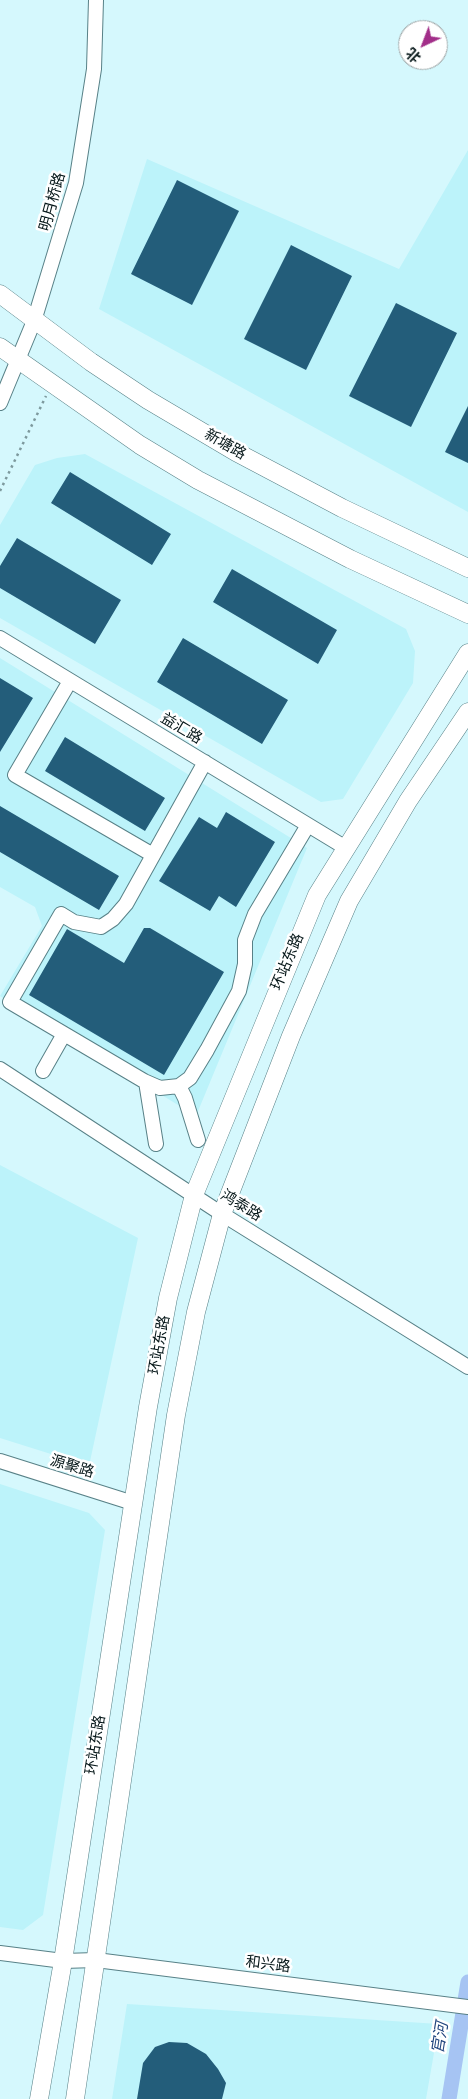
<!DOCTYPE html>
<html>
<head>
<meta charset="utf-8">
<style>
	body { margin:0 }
	#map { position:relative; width:468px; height:2099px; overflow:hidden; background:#d5f8fd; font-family:"DejaVu Sans","Noto Sans SC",sans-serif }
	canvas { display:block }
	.north { position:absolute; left:398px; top:20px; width:50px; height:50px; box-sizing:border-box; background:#fff; border:1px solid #9ba2a3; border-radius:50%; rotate:223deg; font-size:14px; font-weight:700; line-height:20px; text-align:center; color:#061719 }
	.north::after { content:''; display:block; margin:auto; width:18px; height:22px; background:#a22e89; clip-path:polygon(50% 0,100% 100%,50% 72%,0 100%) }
</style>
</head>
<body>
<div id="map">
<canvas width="468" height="2099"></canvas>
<div class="north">北</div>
</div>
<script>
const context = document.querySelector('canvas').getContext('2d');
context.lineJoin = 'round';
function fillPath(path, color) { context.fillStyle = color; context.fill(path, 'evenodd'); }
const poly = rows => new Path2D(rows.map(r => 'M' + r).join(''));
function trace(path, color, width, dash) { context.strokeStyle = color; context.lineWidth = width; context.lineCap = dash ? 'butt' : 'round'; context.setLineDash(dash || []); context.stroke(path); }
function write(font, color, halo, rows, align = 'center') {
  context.font = font + ' "DejaVu Sans","Noto Sans SC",sans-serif'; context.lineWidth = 5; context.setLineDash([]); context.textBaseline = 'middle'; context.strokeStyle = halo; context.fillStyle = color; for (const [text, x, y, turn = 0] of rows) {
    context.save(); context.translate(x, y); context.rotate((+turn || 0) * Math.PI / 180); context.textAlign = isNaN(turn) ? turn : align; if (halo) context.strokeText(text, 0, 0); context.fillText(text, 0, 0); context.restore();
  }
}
const built = poly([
	[468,150,468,512,99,309,147,159,399,269],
	[85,454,406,629,415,651,413,683,343,799,321,802,0,618,0,525,35,465,57,458],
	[0,658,307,848,196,1116,0,996,42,926,35,907,0,887],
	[0,1165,138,1238,89,1466,0,1438],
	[0,1484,89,1513,105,1530,43,1915,23,1930,0,1927],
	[127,2004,439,2024,426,2099,112,2099]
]);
const canal = poly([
	[449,2099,468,1982]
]);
const building = poly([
	[177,180,239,211,192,305,131,274],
	[291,245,352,276,306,370,244,339],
	[396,303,457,333,411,427,349,396],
	[468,406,468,463,445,452],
	[70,472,171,534,152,565,51,503],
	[17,538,121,600,95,644,0,588,0,566],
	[232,569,337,630,318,664,213,602],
	[183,638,288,700,262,744,157,682],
	[0,678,33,698,0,752],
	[65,737,165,798,145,831,45,771],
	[0,806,119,876,99,910,0,852],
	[226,812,275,842,236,907,219,896,210,911,159,881,199,817,217,828],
	[144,928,150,928,224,972,164,1075,29,995,67,929,124,963],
	[169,2042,187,2043,206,2054,218,2069,226,2083,222,2099,137,2099,143,2063,155,2047]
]);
const path = poly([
	[0,491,46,396]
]);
const minor = poly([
	[0,403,34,321,76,183,94,69,96,0],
	[0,638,346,848],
	[70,681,15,775,153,855],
	[205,762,126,904,113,919,101,927,74,922,61,914,10,1002,144,1081,160,1088,179,1086,190,1078,207,1050,239,991,245,964,245,940,255,914,308,825],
	[0,1069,222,1214,468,1367],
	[43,1071,64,1034],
	[146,1082,156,1144],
	[179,1086,185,1098,198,1140],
	[0,1461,133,1503],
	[0,1953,63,1961,96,1960,468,2007]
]);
const major = poly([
	[0,294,91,362,148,400,236,452,342,508,468,568],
	[0,347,140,445,198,480,350,559,468,614],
	[39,2099,63,1961,148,1407,168,1298,194,1195,317,895,468,653],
	[75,2099,176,1415,196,1312,222,1214,291,1036,349,901,408,801,468,712]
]);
const streetNames = [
	["明月桥路",53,202,-75],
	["新塘路",225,445,30],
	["益汇路",181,729,31],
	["环站东路",288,962,-67],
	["鸿泰路",241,1206,32],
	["环站东路",160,1345,-80],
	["源聚路",72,1467,17],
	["环站东路",96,1745,-81],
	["和兴路",268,1965,7]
];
const waterNames = [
	["官河",441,2038,-81]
];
fillPath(built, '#bcf3fa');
trace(canal, '#a6c4f3', 15);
fillPath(building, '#235d7a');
trace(minor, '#588187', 16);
trace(major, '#588187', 19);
trace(path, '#7d999d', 2.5, [2.5, 4]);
trace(minor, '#fff', 14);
trace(major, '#fff', 18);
write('15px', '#061719', '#fff', streetNames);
write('italic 16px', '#22467f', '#fff', waterNames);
</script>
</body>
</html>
